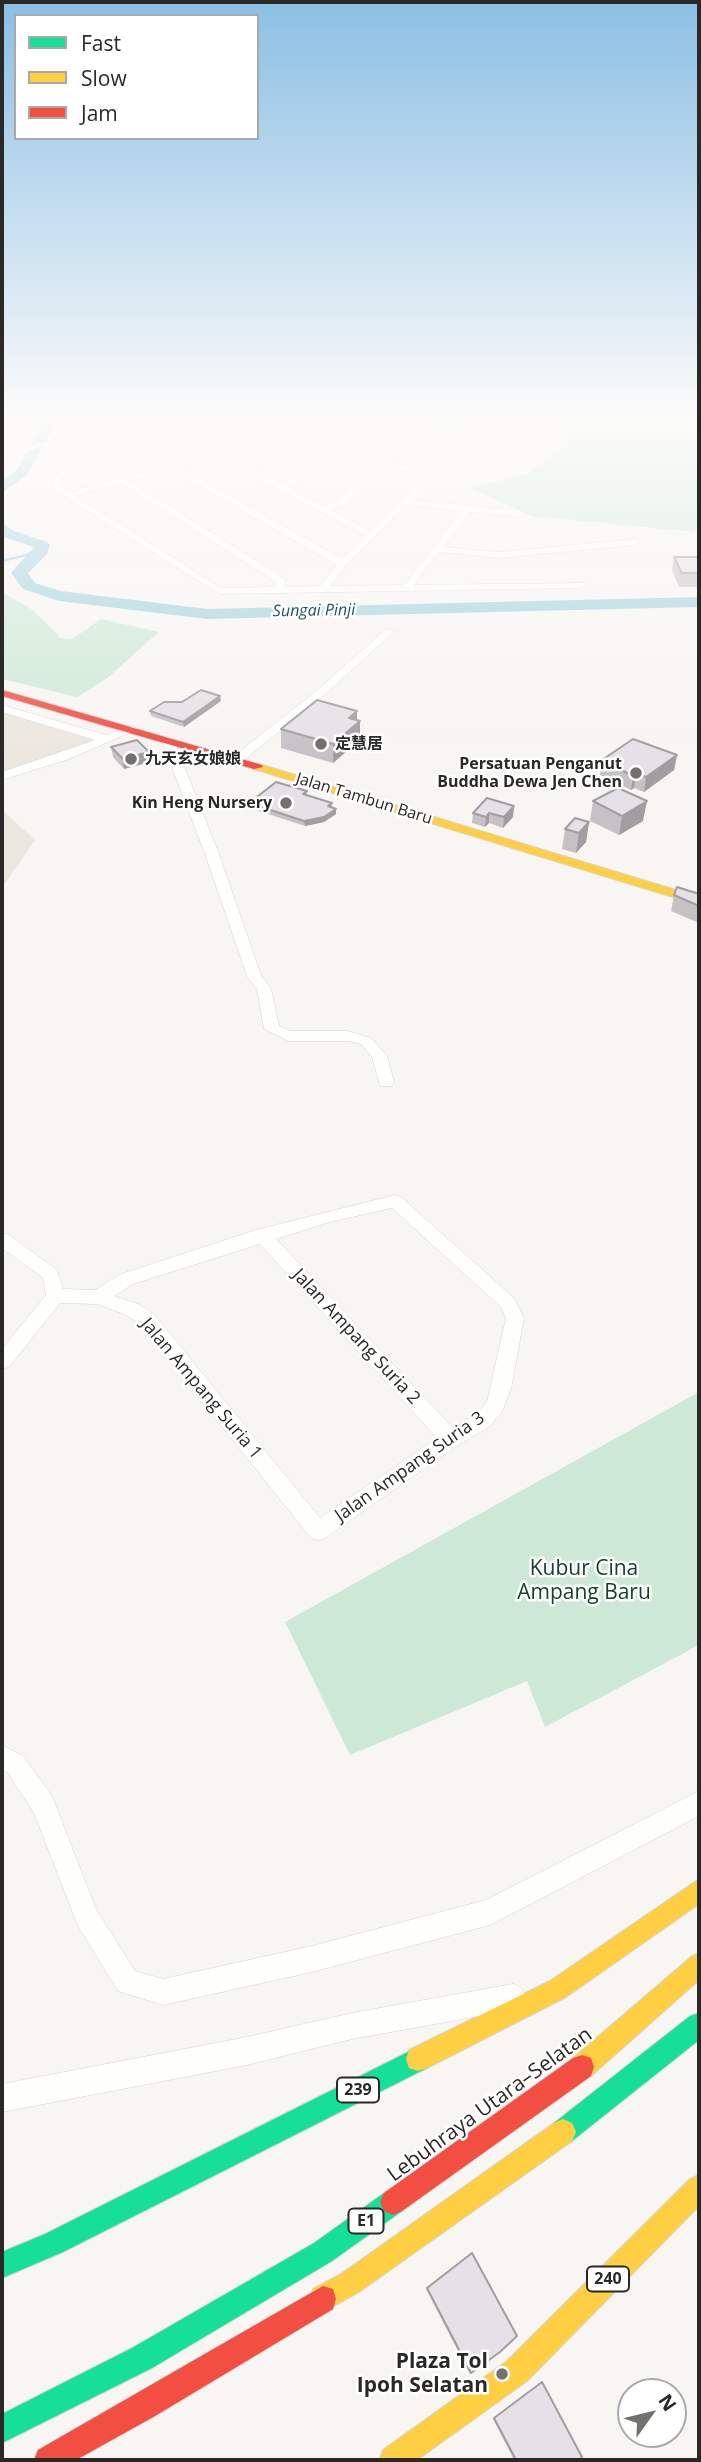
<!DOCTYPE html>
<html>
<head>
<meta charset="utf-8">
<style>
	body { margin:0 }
	#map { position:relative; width:701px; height:2462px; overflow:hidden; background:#f8f6f3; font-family:"Open Sans",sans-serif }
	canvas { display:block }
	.frame { position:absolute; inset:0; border:4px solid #2b2927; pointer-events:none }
	.legend { position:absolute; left:14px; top:14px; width:245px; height:126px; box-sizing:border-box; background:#fff; border:2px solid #aaa9a9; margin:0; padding:9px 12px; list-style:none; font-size:21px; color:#2b2927 }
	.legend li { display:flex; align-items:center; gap:14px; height:35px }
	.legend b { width:35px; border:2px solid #aaa9a9 }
	.north { position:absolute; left:617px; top:2378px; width:70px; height:70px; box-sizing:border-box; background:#fff; border:2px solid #aaa9a9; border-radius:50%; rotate:56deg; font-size:19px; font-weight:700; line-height:28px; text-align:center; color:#2b2927 }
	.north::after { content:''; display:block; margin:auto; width:24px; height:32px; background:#73716e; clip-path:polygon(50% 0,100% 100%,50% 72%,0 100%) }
</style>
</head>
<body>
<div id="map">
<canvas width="701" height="2462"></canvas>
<div class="frame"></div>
<ul class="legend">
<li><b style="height:9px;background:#16e098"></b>Fast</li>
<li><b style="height:9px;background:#ffcf43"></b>Slow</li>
<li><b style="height:9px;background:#f24e42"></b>Jam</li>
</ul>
<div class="north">N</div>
</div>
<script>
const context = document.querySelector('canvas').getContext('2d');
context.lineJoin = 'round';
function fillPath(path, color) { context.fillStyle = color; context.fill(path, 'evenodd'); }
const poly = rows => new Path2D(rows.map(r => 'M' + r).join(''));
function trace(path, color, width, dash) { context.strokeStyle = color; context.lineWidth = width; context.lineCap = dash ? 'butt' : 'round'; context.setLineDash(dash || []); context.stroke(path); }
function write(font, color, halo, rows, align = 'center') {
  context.font = font + ' "Open Sans","Noto Sans SC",sans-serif'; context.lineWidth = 5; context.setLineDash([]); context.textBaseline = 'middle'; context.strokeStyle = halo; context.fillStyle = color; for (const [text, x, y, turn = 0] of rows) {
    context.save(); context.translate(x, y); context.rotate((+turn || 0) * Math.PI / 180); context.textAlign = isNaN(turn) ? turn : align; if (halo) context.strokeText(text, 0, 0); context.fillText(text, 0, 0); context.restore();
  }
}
const built = poly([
	[2,709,110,739,2,775],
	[2,810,35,840,2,888]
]);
const green = poly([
	[390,414,431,414,465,420,453,431,381,418],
	[565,414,699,414,699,525,694,532,532,516,470,488,526,474,568,445],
	[2,592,33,610,61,638,72,639,101,619,159,632,106,679,77,697,2,679],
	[699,1392,699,1645,545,1727,527,1681,350,1755,285,1622]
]);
const stream = poly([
	[2,561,42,551]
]);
const river = poly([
	[14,414,30,414,54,427,27,475,2,492,2,481,17,470,41,428,14,414],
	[2,523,14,531,47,542,50,545,47,554,28,573,35,583,61,591,207,609,699,597,699,607,207,619,59,601,23,589,11,573,34,547,4,537,2,523]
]);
const street = poly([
	[94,414,105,414,127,421,144,414,154,414,431,471,443,456,235,414,249,414,447,451,457,438,336,414,351,414,461,433,471,420,445,414,474,416,484,414,436,476,412,500,520,511,525,514,520,517,471,512,444,547,499,552,636,539,641,542,636,545,499,558,439,552,414,585,584,583,585,585,580,588,219,594,53,489,53,479,77,447,79,438,2,457,2,453,118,424,94,414],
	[147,418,323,454,295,479,282,483,253,468,263,464,267,455,261,455,257,460,247,464,198,438,205,433,201,431,189,436,73,464,85,447,87,436,147,418],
	[191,441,213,453,70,492,61,486,61,479,68,470,191,441],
	[220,456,241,470,366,536,342,559,180,467,220,456],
	[331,456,373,464,338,501,325,506,289,487,301,483,331,456],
	[381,466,427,475,371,531,331,510,344,505,381,466],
	[171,470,337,565,320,586,285,587,285,579,130,481,171,470],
	[121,483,276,582,275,587,221,588,76,496,121,483],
	[407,505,462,511,404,585,330,586,346,566,407,505],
	[386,629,395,631,323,696,239,764,231,764,231,758,315,692,386,629],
	[2,705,106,735,132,726,138,729,69,759,2,780,2,772,95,740,2,712,2,705],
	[168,737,174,741,219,854,261,975,271,989,279,1026,291,1031,348,1031,371,1038,387,1056,394,1082,392,1086,380,1086,372,1057,361,1044,348,1041,289,1041,264,1029,257,989,247,976,205,854,162,741,168,737],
	[395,1195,401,1197,514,1298,524,1318,511,1389,502,1412,489,1427,458,1445,325,1538,318,1540,311,1538,140,1324,124,1314,97,1304,60,1303,9,1367,2,1369,2,1349,46,1295,43,1278,2,1248,2,1233,8,1234,57,1270,63,1289,95,1290,121,1274,256,1230,395,1195],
	[392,1208,501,1307,506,1318,487,1402,475,1415,453,1428,276,1239,330,1222,392,1208],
	[260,1244,437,1438,320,1518,154,1314,138,1304,114,1296,133,1284,260,1244],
	[2,1745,23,1756,52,1796,96,1909,135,1971,163,1979,312,1946,486,1900,699,1791,699,1816,490,1925,312,1972,163,2005,118,1991,78,1926,34,1813,7,1772,2,1770,2,1745],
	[513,1984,522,1988,526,1997,522,2006,513,2010,352,2039,247,2065,2,2112,2,2084,247,2037,352,2013,513,1984]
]);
const fast = poly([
	[699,2013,699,2040,572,2141,563,2145,554,2141,550,2132,554,2123,690,2016,699,2013],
	[418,2047,427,2050,430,2059,427,2068,63,2252,2,2278,2,2252,45,2234,418,2047],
	[393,2189,402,2193,406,2202,402,2211,332,2261,152,2368,2,2443,2,2414,132,2348,314,2243,384,2193,393,2189]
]);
const slow = poly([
	[254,765,262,765,699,897,699,905,254,769,254,765],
	[699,1879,699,1904,566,1997,427,2068,418,2071,409,2068,406,2059,409,2050,550,1981,699,1879],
	[699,1953,699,1980,591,2076,582,2079,573,2076,570,2067,573,2058,691,1957,699,1953],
	[563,2119,572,2123,576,2132,572,2141,359,2292,323,2312,313,2309,310,2299,313,2289,341,2274,554,2123,563,2119],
	[699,2175,699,2206,527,2381,417,2460,379,2460,383,2450,507,2361,690,2179,699,2175]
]);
const jam = poly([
	[2,690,262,765,263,767,254,769,2,696,2,690],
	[582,2055,591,2058,594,2067,591,2076,402,2211,393,2215,384,2211,380,2202,384,2193,573,2058,582,2055],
	[323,2286,333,2289,336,2299,333,2309,155,2416,76,2460,34,2460,38,2450,323,2286]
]);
const wall = poly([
	[674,557,699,557,699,587,679,587,672,570],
	[221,701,184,727,151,716,150,711],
	[357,711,357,720,360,721,360,740,333,763,281,748,281,729],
	[111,747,150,762,124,769,113,757],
	[677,755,674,770,644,792,634,788,631,790,600,775,602,760],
	[307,791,307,795,332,803,332,808,336,809,336,814,324,822,305,826,249,808,249,803],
	[593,801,643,821,619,835,590,821],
	[514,806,513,817,503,828,489,823,485,827,472,823,473,813],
	[589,822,586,842,576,853,562,849,565,829],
	[699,894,699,923,671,911,674,895],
	[427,2288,517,2336,470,2374,426,2289],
	[542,2382,579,2460,514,2460,493,2419]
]);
const shadedWall = poly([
	[220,696,221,701,184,727,183,722],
	[357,711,357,724,360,721,360,740,333,763,333,744,349,718],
	[149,752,150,762,124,769,123,759],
	[677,755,674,770,644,792,646,777],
	[636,773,634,788,631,790,633,776],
	[647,801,643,821,619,835,622,816],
	[514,806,513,817,503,828,504,817],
	[336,809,336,814,324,822,305,826,304,821],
	[489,813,489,823,485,827,486,817],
	[589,822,586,842,576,853,579,833]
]);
const building = poly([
	[674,557,699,557,699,573,682,573,674,557],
	[201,690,220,696,183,722,150,711,164,702,182,702,201,690],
	[317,700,357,711,349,718,360,721,333,744,281,729,317,700],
	[633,739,677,755,646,777,636,773,633,776,602,760,633,739],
	[137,740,149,752,123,759,111,747,137,740],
	[276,782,307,791,303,794,332,803,328,806,336,809,324,817,304,821,249,803,276,782],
	[618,788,647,801,622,816,593,801,618,788],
	[487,798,514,806,504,817,489,813,486,817,473,813,487,798],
	[575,818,589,822,579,833,565,829,575,818],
	[677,887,699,894,699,906,674,895,677,887],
	[472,2253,517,2336,500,2352,471,2373,427,2288,472,2253],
	[542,2382,582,2457,579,2460,516,2460,494,2418,542,2382]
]);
const markers = [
	[321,744,7,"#73716e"],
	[131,759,7,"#73716e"],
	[636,773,7,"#73716e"],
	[286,803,7,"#73716e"],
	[502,2374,7,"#73716e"]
];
const farWaternames = [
	["Sungai Pinji",314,611,-1]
];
const farPoinames = [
	["定慧居",335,744],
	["九天玄女娘娘",145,759],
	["Persatuan Penganut",622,764,"right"],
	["Buddha Dewa Jen Chen",622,782,"right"],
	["Kin Heng Nursery",272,803,"right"]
];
const farStreetnames = [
	["Jalan Tambun Baru",364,799,17]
];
const shields = [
	[358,2090,42],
	[366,2221,35],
	[608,2279,42]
];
const shieldNames = [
	["239",358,2090],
	["E1",366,2221],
	["240",608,2279]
];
const streetNames = [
	["Jalan Ampang Suria 2",356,1337,47],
	["Jalan Ampang Suria 1",201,1389,50],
	["Jalan Ampang Suria 3",410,1467,-35]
];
const nearParknames = [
	["Kubur Cina",584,1569],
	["Ampang Baru",584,1593]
];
const nearStreetnames = [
	["Lebuhraya Utara–Selatan",490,2105,-36]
];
const nearPoinames = [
	["Plaza Tol",488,2362],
	["Ipoh Selatan",488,2386]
];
fillPath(built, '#ece7de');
fillPath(green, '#cde9d5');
trace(stream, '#a0cfde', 2.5);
fillPath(river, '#a0cfde');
trace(street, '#d5d4d1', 1);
trace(fast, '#d5d4d1', 2);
trace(slow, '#d5d4d1', 2);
trace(jam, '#d5d4d1', 2);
fillPath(street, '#fefefd');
fillPath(fast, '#16e098');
fillPath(slow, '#ffcf43');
fillPath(jam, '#f24e42');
fillPath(wall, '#c5c2c6');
fillPath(shadedWall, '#a09ea1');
fillPath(building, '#e5e1e6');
trace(building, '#a09ea1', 2);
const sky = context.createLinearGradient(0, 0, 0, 758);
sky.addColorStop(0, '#8bbfe4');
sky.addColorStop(0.55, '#fcfbfa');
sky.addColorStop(1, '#fcfbfa00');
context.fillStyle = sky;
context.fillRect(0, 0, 701, 758);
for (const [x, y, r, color] of markers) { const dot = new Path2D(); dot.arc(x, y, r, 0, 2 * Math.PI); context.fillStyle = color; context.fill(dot); trace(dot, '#fff', 2.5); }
write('italic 16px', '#1c5365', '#fff', farWaternames);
write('bold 16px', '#2b2927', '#fff', farPoinames, 'left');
write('16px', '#2b2927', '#fff', farStreetnames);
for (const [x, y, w] of shields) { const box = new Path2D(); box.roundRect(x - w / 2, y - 12.5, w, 25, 5); context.fillStyle = '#fff'; context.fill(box); trace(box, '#2b2927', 2); }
write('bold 16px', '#2b2927', null, shieldNames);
write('18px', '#2b2927', '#fff', streetNames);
write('21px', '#164129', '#fff', nearParknames);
write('21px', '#2b2927', '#fff', nearStreetnames);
write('bold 21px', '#2b2927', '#fff', nearPoinames, 'right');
</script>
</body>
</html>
